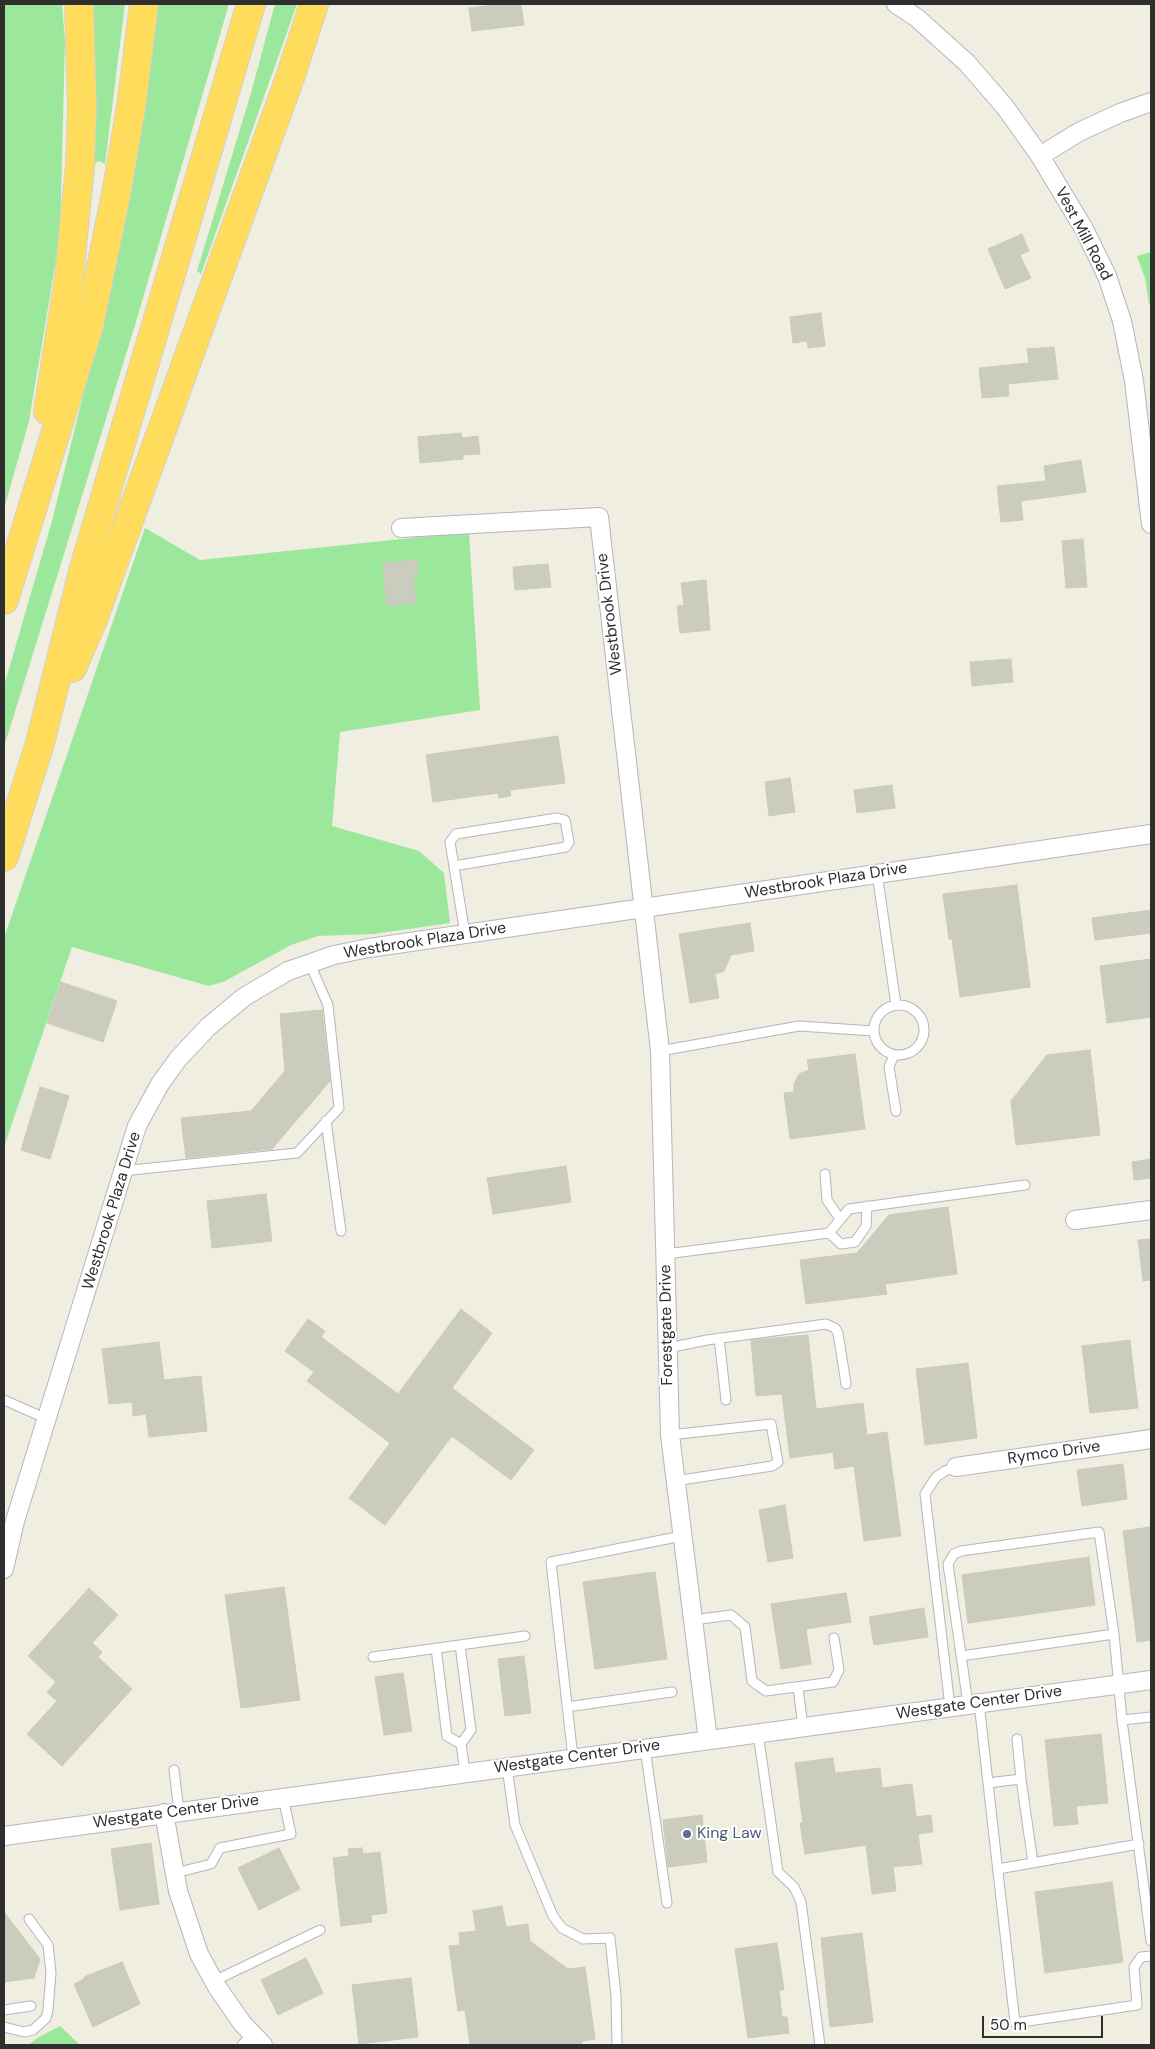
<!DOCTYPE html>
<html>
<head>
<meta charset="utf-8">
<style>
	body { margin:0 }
	#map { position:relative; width:1155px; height:2049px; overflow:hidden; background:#efeee0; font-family:"DM Sans",sans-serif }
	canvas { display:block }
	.frame { position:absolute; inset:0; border:5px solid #2e2e2e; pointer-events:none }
	.scale { position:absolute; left:982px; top:2016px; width:121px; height:22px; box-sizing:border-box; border:2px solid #2e2e2e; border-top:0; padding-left:6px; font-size:15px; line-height:18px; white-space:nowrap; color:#2e2e2e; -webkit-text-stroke:4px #fff; paint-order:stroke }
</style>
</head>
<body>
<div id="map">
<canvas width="1155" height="2049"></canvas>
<div class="frame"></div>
<div class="scale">50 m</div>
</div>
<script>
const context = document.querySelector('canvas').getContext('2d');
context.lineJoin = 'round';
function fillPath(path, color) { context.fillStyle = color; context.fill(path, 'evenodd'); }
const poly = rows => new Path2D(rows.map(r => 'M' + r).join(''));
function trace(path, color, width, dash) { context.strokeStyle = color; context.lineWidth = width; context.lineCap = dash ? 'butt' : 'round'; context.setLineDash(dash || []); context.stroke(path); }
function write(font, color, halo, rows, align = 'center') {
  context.font = font + ' "DM Sans",sans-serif'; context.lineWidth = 4; context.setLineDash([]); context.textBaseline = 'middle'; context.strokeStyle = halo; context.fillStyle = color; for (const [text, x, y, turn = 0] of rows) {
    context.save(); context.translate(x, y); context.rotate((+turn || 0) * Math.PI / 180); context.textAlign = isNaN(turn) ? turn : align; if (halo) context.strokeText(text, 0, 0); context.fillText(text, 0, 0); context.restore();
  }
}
const green = poly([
	[4,4,62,4,65,42,60,236,29,421,4,509],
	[90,4,125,4,105,164,99,161,92,165],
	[158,4,229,4,136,322,4,747,4,686,52,521,116,262,135,160],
	[275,4,297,4,201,274,197,271,251,93],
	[1151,252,1151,303,1149,304,1145,278,1137,256],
	[145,528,200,560,469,532,480,710,340,732,332,826,419,851,444,873,450,923,374,934,318,936,291,945,225,981,209,986,72,947,4,1147,4,938],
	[60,2026,80,2045,28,2045,39,2037]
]);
const building = poly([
	[505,4,521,4,524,25,472,31,469,8,505,4],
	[1022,234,1029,251,1020,255,1031,278,1005,289,988,249,1022,234],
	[821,313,825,346,808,348,807,341,793,343,790,317,821,313],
	[1054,347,1058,379,1008,384,1009,396,982,398,979,368,1029,363,1027,349,1054,347],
	[461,433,462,438,478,436,480,454,463,455,463,459,420,463,418,437,461,433],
	[1081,460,1086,492,1021,501,1023,520,1001,522,997,486,1046,481,1044,466,1081,460],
	[1083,539,1087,587,1066,588,1062,541,1083,539],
	[417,560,418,574,413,574,416,603,387,606,383,563,417,560],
	[548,564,551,587,515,590,513,567,548,564],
	[706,580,710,630,680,633,677,606,684,605,681,583,706,580],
	[1011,659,1013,682,972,686,970,662,1011,659],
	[558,736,565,783,510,790,511,796,499,798,498,793,433,802,426,755,558,736],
	[790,778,795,812,769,816,765,782,790,778],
	[892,785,895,808,857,813,854,790,892,785],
	[1017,885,1030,987,960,997,952,939,949,939,943,894,1017,885],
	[1151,910,1151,933,1095,940,1092,918,1151,910],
	[750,923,754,951,731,955,724,971,715,974,719,998,690,1003,679,934,750,923],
	[1151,959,1151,1017,1107,1023,1100,966,1151,959],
	[61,982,117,1001,103,1042,47,1023,61,982],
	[322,1010,330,1081,272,1149,186,1158,181,1118,251,1111,285,1071,280,1014,322,1010],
	[1090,1050,1100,1135,1016,1145,1011,1101,1047,1055,1090,1050],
	[855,1054,865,1129,790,1139,784,1093,794,1092,794,1084,799,1074,809,1070,807,1060,855,1054],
	[40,1087,69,1096,50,1159,21,1150,40,1087],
	[1151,1159,1151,1178,1134,1180,1132,1162,1151,1159],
	[566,1166,571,1202,493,1214,487,1178,566,1166],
	[266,1194,272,1241,212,1248,207,1201,266,1194],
	[948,1207,957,1274,885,1284,887,1294,806,1304,800,1260,857,1253,889,1215,948,1207],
	[1151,1239,1151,1280,1143,1281,1138,1240,1151,1239],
	[461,1309,492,1333,452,1388,534,1450,511,1480,452,1436,385,1525,349,1498,390,1443,307,1381,314,1372,285,1351,308,1319,325,1331,321,1337,398,1394,461,1309],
	[808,1335,816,1409,863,1403,867,1435,887,1432,901,1536,864,1541,854,1466,835,1469,833,1452,790,1458,782,1394,756,1396,751,1340,808,1335],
	[1130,1340,1138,1408,1090,1413,1082,1346,1130,1340],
	[159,1342,164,1380,201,1376,207,1431,149,1437,146,1414,133,1416,132,1402,109,1404,102,1349,159,1342],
	[968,1363,977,1438,925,1445,916,1369,968,1363],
	[1123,1464,1127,1499,1082,1506,1077,1470,1123,1464],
	[785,1505,793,1558,768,1562,759,1510,785,1505],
	[1150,1527,1151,1640,1137,1642,1123,1531,1150,1527],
	[1089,1557,1095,1605,968,1623,962,1575,1089,1557],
	[655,1572,667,1659,595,1669,583,1582,655,1572],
	[284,1587,300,1700,241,1708,225,1595,284,1587],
	[89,1588,118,1615,92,1643,102,1652,98,1657,132,1689,62,1766,27,1734,57,1701,47,1692,56,1682,28,1656,89,1588],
	[846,1593,851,1622,806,1629,811,1664,781,1669,771,1604,846,1593],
	[924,1608,928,1637,874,1645,869,1617,924,1608],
	[524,1656,531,1713,505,1716,498,1659,524,1656],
	[403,1673,412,1731,384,1735,375,1677,403,1673],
	[1101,1734,1108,1803,1076,1806,1078,1824,1054,1826,1045,1740,1101,1734],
	[833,1758,835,1773,880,1768,882,1788,912,1784,916,1817,931,1815,933,1832,918,1834,922,1864,893,1867,896,1891,872,1894,866,1845,805,1854,800,1823,803,1823,795,1763,833,1758],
	[702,1815,707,1862,668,1867,663,1820,702,1815],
	[151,1843,159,1904,120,1910,111,1849,151,1843],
	[279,1848,300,1889,259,1910,238,1868,279,1848],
	[362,1848,363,1854,380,1852,387,1913,371,1915,372,1922,341,1926,333,1858,349,1856,348,1849,362,1848],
	[1112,1882,1123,1962,1045,1973,1035,1892,1112,1882],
	[502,1906,506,1927,528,1924,530,1941,568,1969,585,1967,595,2039,582,2041,582,2045,470,2045,465,2010,458,2011,449,1946,460,1945,459,1933,476,1931,473,1911,502,1906],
	[4,1912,40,1959,34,1978,4,1982,4,1912],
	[862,1933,873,2022,830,2027,821,1938,862,1933],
	[777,1943,784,1990,779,1990,782,2017,787,2017,789,2033,748,2038,735,1949,777,1943],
	[306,1958,323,1993,278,2015,261,1980,306,1958],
	[122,1962,140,2004,93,2027,74,1984,84,1979,84,1977,122,1962],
	[411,1978,418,2037,359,2044,352,1985,411,1978]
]);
const lane = poly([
	[454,866,566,847,569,842,565,820,557,818,456,834,450,842,465,934],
	[877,873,896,1005],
	'874 1030a25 25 0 1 1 50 0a25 25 0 1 1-50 0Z',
	[660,1051,799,1026,874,1031],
	[894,1055,889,1067,896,1111],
	[326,1121,341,1231],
	[122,1171,297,1153,339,1108,328,1005,310,964],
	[825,1174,827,1200,840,1219],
	[829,1233,841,1244,855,1242,866,1226,867,1206],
	[666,1254,829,1233,849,1209,1025,1185],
	[719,1338,726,1400],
	[668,1348,707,1340,826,1324,835,1328,838,1333,846,1384],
	[4,1400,47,1419],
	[670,1435,771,1424,778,1462,772,1466,675,1481],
	[693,1620,731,1615,745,1627,752,1681,766,1691,833,1682,839,1670,834,1638],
	[460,1645,471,1730,461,1744,465,1772],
	[436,1648,447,1736,461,1744],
	[961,1656,1114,1634],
	[373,1657,525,1636],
	[798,1687,803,1727],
	[979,1703,1015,2023,1137,2005,1134,1967,1141,1957,1151,1956],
	[968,1704,948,1564,954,1554,961,1551,1099,1532,1114,1634,1122,1720,1151,1717],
	[567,1707,672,1692],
	[950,1707,925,1494,936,1477,945,1471,956,1467],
	[1122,1720,1151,1941],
	[758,1733,778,1872,794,1887,801,1902,820,2045],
	[1017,1739,1021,1779],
	[645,1748,667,1903],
	[573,1758,551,1562,682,1536],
	[507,1767,515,1825,553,1916,562,1928,583,1939,610,1938,616,1996,617,2045],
	[174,1770,179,1811],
	[988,1783,1021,1779,1033,1863],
	[998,1869,1139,1844],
	[175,1873,211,1864,220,1848,291,1834,283,1797],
	[214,1981,320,1930],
	[4,2010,31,2006],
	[4,2027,24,2032,33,2030,46,2018,48,2010,51,1973,48,1945,29,1919],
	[242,2045,253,2034]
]);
const street = poly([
	[896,4,917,18,967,63,1005,107,1040,156,1084,229,1107,276,1122,321,1134,381,1151,524],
	[1040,156,1079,132,1120,113,1151,102],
	[401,528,599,517,660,1051,670,1435,708,1740],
	[1075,1220,1151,1210],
	[956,1467,1151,1439],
	[4,1569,15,1521,137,1126,160,1084,178,1059,208,1027,244,997,288,971,334,955,369,948,1151,834],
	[164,1813,178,1891,199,1954,217,1987,242,2023,263,2045],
	[4,1836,1151,1680]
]);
const highway = poly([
	[48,411,69,278,80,166,82,107,79,4],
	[4,600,89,325,116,194,131,107,144,4],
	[72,668,94,617,291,75,314,4],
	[4,857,40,743,84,568,251,4]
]);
const markers = [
	[687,1834,5,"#5c6f8a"]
];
const streetNames = [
	["Vest Mill Road",1083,234,62],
	["Westbrook Drive",610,614,-97],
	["Westbrook Plaza Drive",826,881,-9],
	["Westbrook Plaza Drive",425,941,-9],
	["Westbrook Plaza Drive",112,1211,-73],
	["Forestgate Drive",667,1325,-91],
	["Rymco Drive",1054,1453,-8],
	["Westgate Center Drive",979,1703,-8],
	["Westgate Center Drive",577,1757,-8],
	["Westgate Center Drive",176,1812,-8]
];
const serviceNames = [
	["King Law",697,1834]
];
fillPath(green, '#9be79c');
fillPath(building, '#cbcbbe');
trace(building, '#cbcbb9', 1);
trace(lane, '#b6b4c1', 11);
trace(street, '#b6b4c1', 20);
trace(highway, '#d1d1d1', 30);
trace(lane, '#fff', 9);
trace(street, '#fff', 18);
trace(highway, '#ffdc5b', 28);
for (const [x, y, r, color] of markers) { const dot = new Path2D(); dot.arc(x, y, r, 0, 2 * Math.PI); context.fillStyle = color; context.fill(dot); trace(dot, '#fff', 2); }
write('16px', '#2e2e2e', '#fff', streetNames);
write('16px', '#4e5e75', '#fff', serviceNames, 'left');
</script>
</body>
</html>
